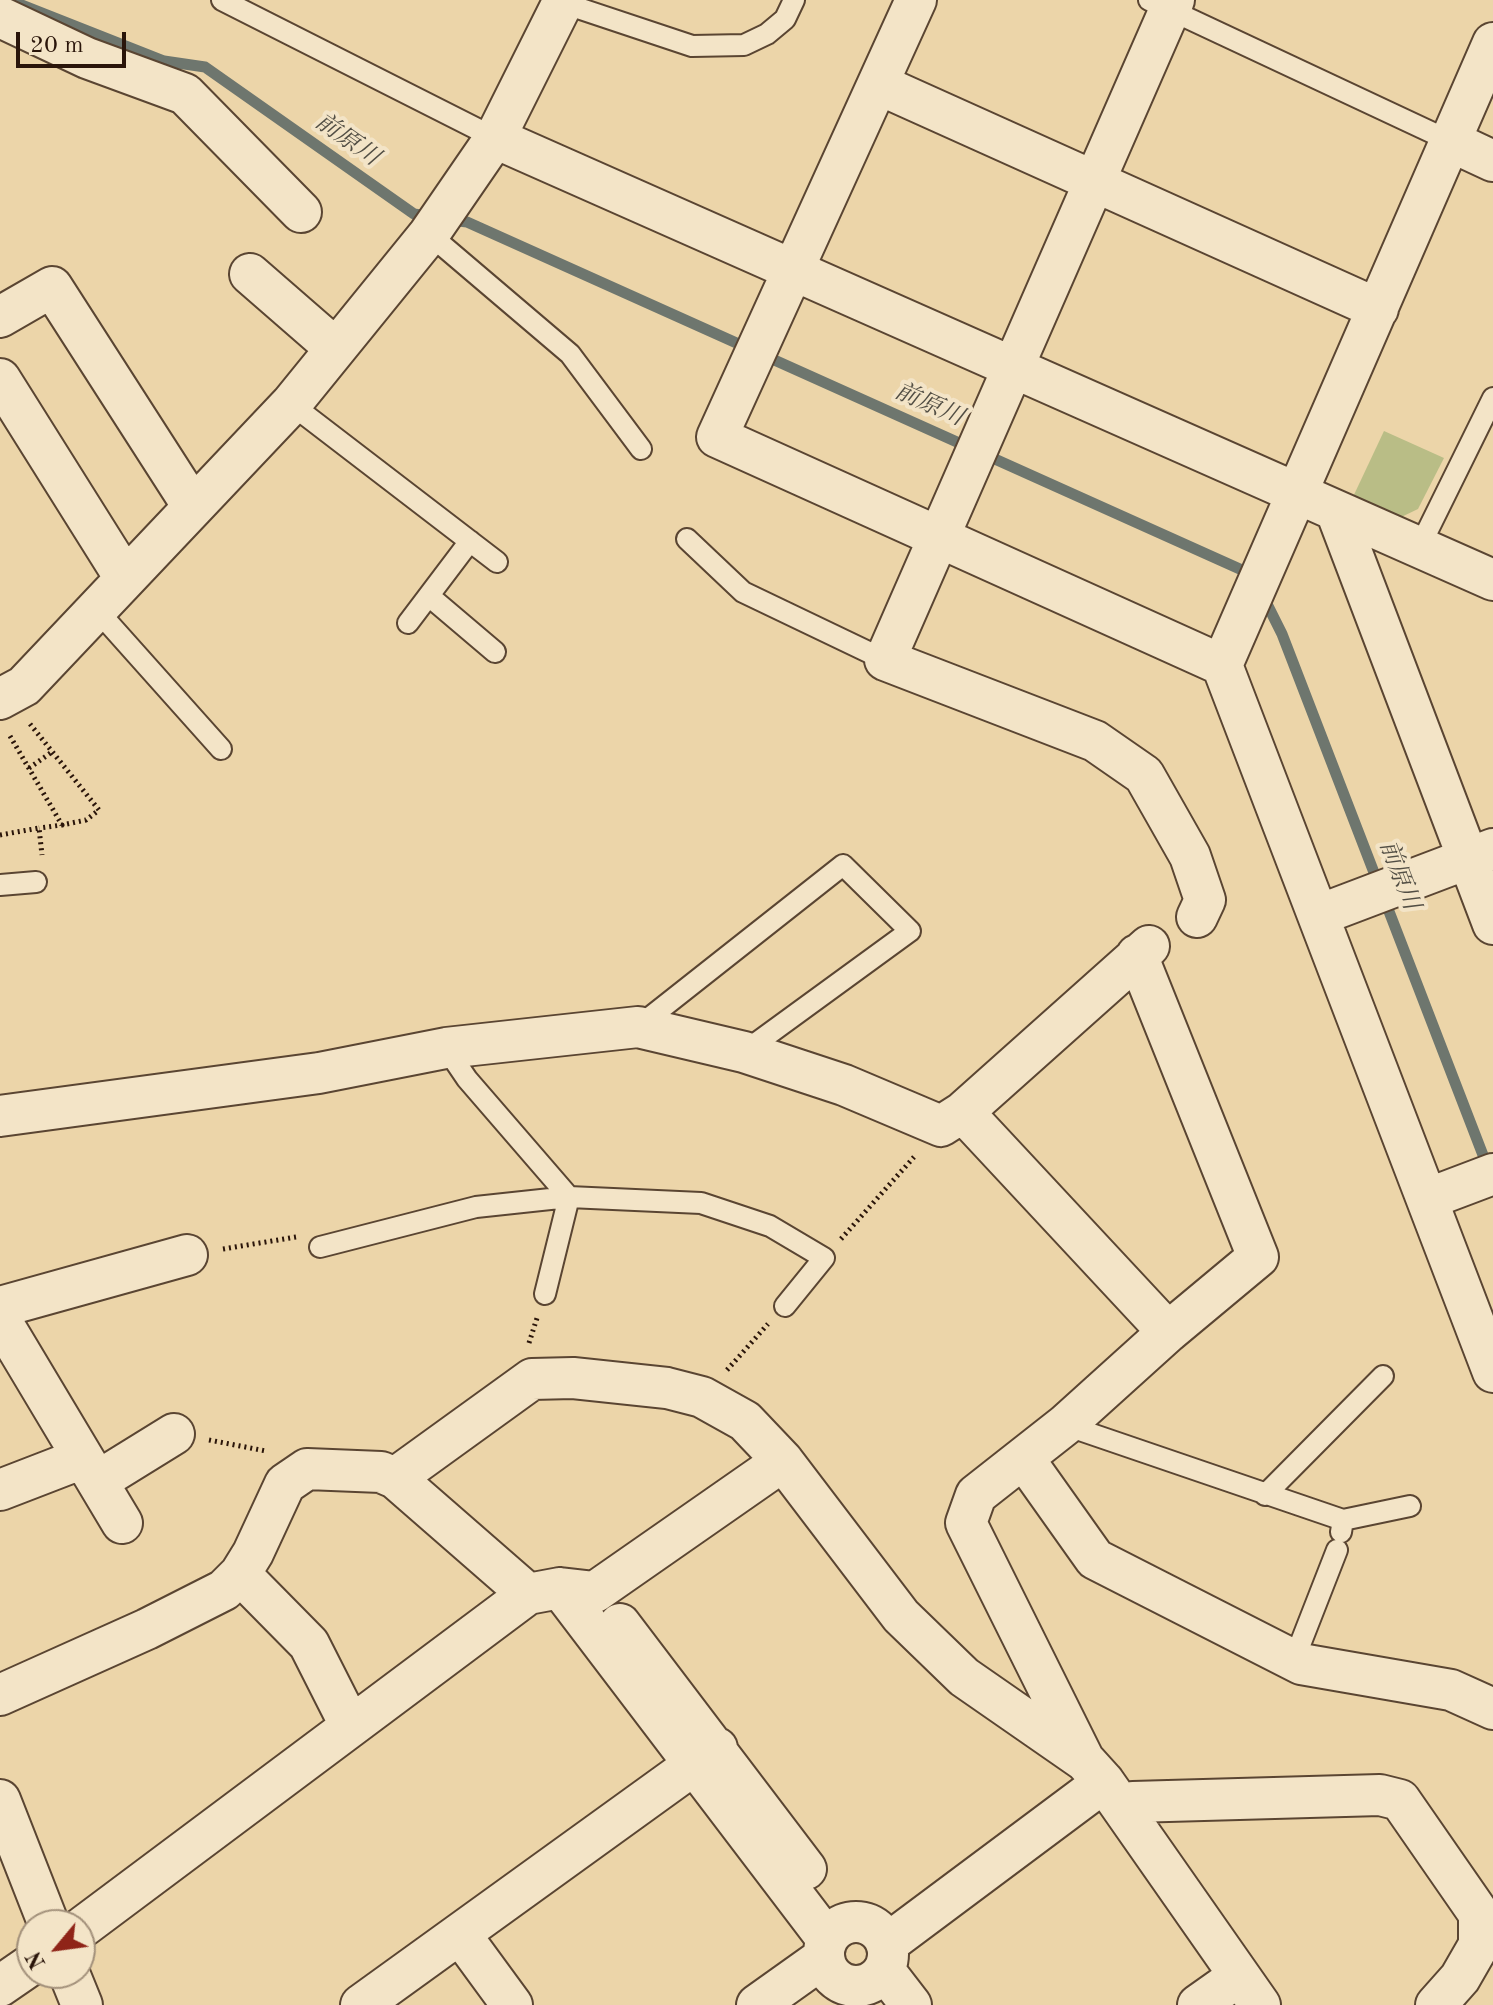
<!DOCTYPE html>
<html>
<head>
<meta charset="utf-8">
<style>
	body { margin:0 }
	#map { position:relative; width:1493px; height:2005px; overflow:hidden; background:#ecd5a9; font-family:"Old Standard TT",serif }
	canvas { display:block }
	.north { position:absolute; left:16px; top:1909px; width:80px; height:80px; box-sizing:border-box; background:#f3e4c7; border:2px solid #a3917b; border-radius:50%; rotate:241deg; font-size:22px; font-weight:700; line-height:32px; text-align:center; color:#2a150a }
	.north::after { content:''; display:block; margin:auto; width:28px; height:36px; background:#8f2418; clip-path:polygon(50% 0,100% 100%,50% 72%,0 100%) }
	.scale { position:absolute; left:16px; top:32px; width:110px; height:36px; box-sizing:border-box; border:4px solid #2a150a; border-top:0; padding-left:10px; font-size:24px; line-height:28px; white-space:nowrap; color:#2a150a; -webkit-text-stroke:6px #f3e4c7; paint-order:stroke }
</style>
</head>
<body>
<div id="map">
<canvas width="1493" height="2005"></canvas>
<div class="north">N</div>
<div class="scale">20 m</div>
</div>
<script>
const context = document.querySelector('canvas').getContext('2d');
context.lineJoin = 'round';
function fillPath(path, color) { context.fillStyle = color; context.fill(path, 'evenodd'); }
const poly = rows => new Path2D(rows.map(r => 'M' + r).join(''));
function trace(path, color, width, dash) { context.strokeStyle = color; context.lineWidth = width; context.lineCap = dash ? 'butt' : 'round'; context.setLineDash(dash || []); context.stroke(path); }
function write(font, color, halo, rows, align = 'center') {
  context.font = font + ' "Old Standard TT","Noto Serif JP",serif'; context.lineWidth = 8; context.setLineDash([]); context.textBaseline = 'middle'; context.strokeStyle = halo; context.fillStyle = color; for (const [text, x, y, turn = 0] of rows) {
    context.save(); context.translate(x, y); context.rotate((+turn || 0) * Math.PI / 180); context.textAlign = isNaN(turn) ? turn : align; if (halo) context.strokeText(text, 0, 0); context.fillText(text, 0, 0); context.restore();
  }
}
const green = poly([
	[1384,431,1444,458,1418,509,1393,521,1352,499]
]);
const stream = poly([
	[9,0,164,61,205,67,414,214,433,217],
	[450,220,467,222,1242,570,1249,580],
	[1263,596,1282,634,1488,1168]
]);
const path = poly([
	[30,724,99,810,86,820,62,825],
	[10,736,62,825,39,828],
	[29,768,52,752],
	[0,835,39,828,42,855],
	[841,1239,914,1157],
	[223,1249,296,1237],
	[529,1343,537,1318],
	[727,1370,768,1324],
	[209,1440,266,1451]
]);
const service = poly([
	[222,0,495,138],
	[1149,0,1450,141],
	[557,1,692,46,744,45,767,34,785,19,794,0],
	[429,234,570,354,641,449],
	[291,404,497,562],
	[687,539,743,592,885,660],
	[1419,548,1493,398],
	[429,596,495,652],
	[96,609,221,749],
	[408,623,470,541],
	[0,885,36,882],
	[639,1026,843,865,910,931,744,1052],
	[446,1048,467,1079,569,1197,545,1294],
	[320,1247,476,1207,569,1197,701,1203,770,1226,824,1258,785,1306],
	[1065,1425,1343,1520,1341,1532],
	[1265,1495,1383,1376],
	[1343,1520,1410,1506],
	[1294,1660,1337,1550]
]);
const minor = poly([
	[916,0,717,437,1222,665,1493,1372],
	[1174,0,885,660,1095,741,1144,775,1190,856,1205,900,1197,917],
	[0,17,87,58,185,94,301,212],
	[878,84,1378,309],
	[495,138,1493,580],
	[1450,141,1493,161],
	[250,274,335,348],
	[0,317,52,287,192,505],
	[0,379,125,578],
	[1336,511,1493,924],
	[1222,665,1493,43],
	[0,699,24,686,291,404,429,234,495,138,564,0],
	[1319,915,1493,849],
	[1137,955,1258,1257,1168,1332],
	[963,1112,1168,1332,1065,1425,976,1495,966,1523,1083,1758],
	[0,1116,319,1073,446,1048,638,1027,744,1052,844,1085,941,1126,963,1112,1149,946],
	[1427,1199,1493,1174],
	[0,1307,187,1255],
	[0,1319,122,1523],
	[1024,1459,1095,1559,1301,1664,1451,1690,1493,1709],
	[395,1478,532,1379,573,1378,667,1388,702,1397,745,1421,783,1461,901,1616,964,1677,1085,1761,1104,1782,1260,2005],
	[98,1481,174,1434],
	[0,1490,83,1458],
	[240,1574,309,1644,350,1725],
	[560,1588,827,1939],
	[620,1624,806,1869],
	[0,1695,147,1629,224,1590,240,1574,253,1553,285,1484,307,1469,381,1472,395,1478,528,1594,560,1588,595,1592,783,1461],
	[0,1800,49,1925],
	[1123,1809,1133,1802,1380,1795,1400,1800,1479,1914,1479,1945,1460,1978,1436,2005],
	'824 1954a32 32 0 1 1 64 0a32 32 0 1 1-64 0Z',
	[80,1929,528,1594],
	[460,1934,512,2005],
	[887,1944,1104,1782],
	[884,1970,911,2005],
	[69,1973,82,2005],
	[0,1986,32,1964],
	[361,2005,717,1748],
	[757,2005,823,1958],
	[1198,2005,1239,1976]
]);
const waterNames = [
	["前原川",347,140,35],
	["前原川",929,405,24],
	["前原川",1399,875,69]
];
fillPath(green, '#b9bd86');
trace(stream, '#6e766e', 11);
trace(service, '#5a4532', 24);
trace(minor, '#5a4532', 44);
trace(path, '#2a150a', 5, [2, 4]);
trace(service, '#f3e4c7', 20);
trace(minor, '#f3e4c7', 40);
write('italic 24px', '#524e44', '#f3e4c7', waterNames);
</script>
</body>
</html>
